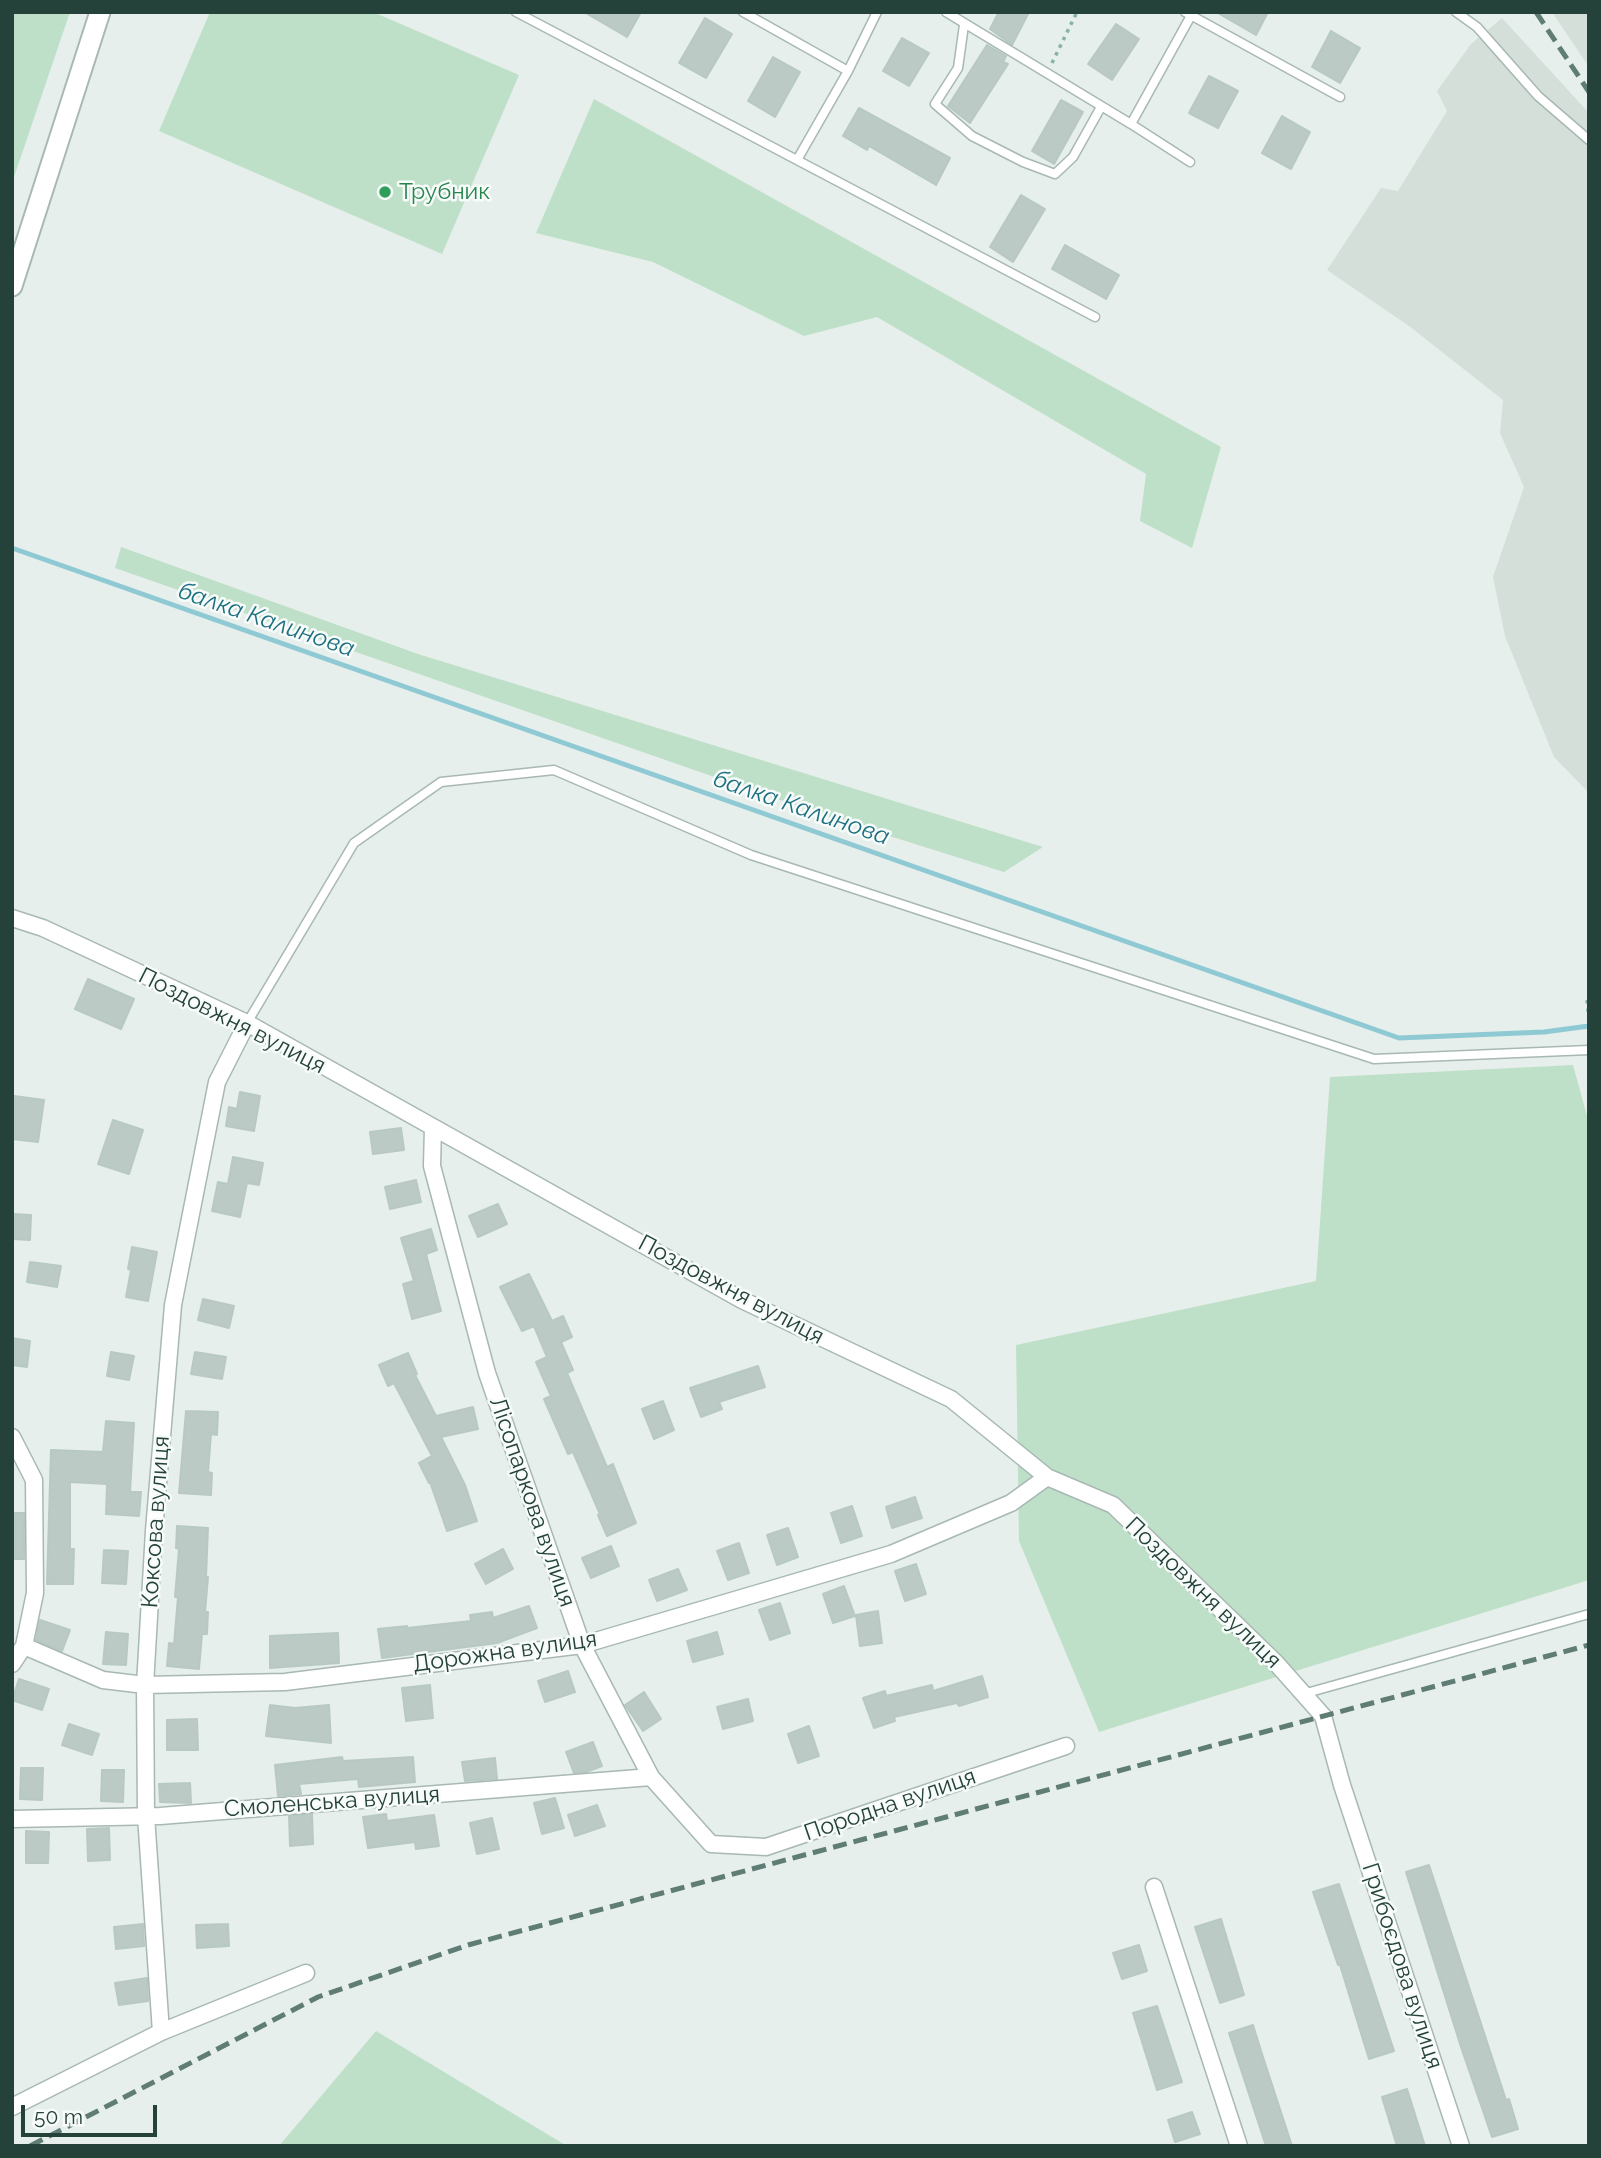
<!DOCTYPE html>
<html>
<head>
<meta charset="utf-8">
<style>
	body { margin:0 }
	#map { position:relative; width:1601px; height:2158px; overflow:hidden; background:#e6efeb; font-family:Raleway,sans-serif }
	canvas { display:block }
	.frame { position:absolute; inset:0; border:14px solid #24423a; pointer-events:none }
	.scale { position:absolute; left:21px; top:2105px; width:136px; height:32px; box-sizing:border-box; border:4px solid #24423a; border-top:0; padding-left:9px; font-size:21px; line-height:24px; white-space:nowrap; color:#24423a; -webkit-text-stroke:5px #f7fbf9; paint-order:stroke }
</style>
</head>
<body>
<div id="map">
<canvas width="1601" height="2158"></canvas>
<div class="frame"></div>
<div class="scale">50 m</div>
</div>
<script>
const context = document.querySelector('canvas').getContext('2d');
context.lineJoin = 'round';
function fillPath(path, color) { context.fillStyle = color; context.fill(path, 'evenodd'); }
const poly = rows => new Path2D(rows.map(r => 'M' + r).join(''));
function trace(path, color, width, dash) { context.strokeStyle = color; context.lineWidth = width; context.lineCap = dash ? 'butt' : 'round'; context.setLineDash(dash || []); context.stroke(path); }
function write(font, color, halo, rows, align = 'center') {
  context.font = font + ' Raleway,sans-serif'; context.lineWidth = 5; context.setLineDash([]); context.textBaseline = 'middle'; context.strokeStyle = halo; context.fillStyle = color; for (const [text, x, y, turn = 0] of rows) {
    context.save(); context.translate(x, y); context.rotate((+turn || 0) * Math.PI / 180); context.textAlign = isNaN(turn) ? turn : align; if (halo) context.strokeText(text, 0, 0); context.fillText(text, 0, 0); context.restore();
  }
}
const built = poly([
	[1552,12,1589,12,1589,67],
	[1502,18,1589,113,1589,793,1554,757,1505,636,1493,577,1524,487,1500,433,1503,400,1409,326,1327,270,1381,188,1398,191,1447,111,1437,91,1471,44]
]);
const green = poly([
	[12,12,70,12,12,183],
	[210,12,373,12,519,75,442,254,159,131],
	[594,99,1221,447,1192,548,1140,521,1146,474,877,317,804,336,653,262,536,233],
	[121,547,418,654,1043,847,1004,872,829,817,115,568],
	[1573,1065,1589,1123,1589,1580,1099,1732,1019,1541,1016,1345,1316,1281,1330,1077],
	[376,2031,567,2146,279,2146]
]);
const stream = poly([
	[12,548,1399,1038,1544,1032,1589,1026]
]);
const building = poly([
	[584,12,641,12,627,37,584,12],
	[999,12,1029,12,1012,45,990,29,999,12],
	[1216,12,1268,12,1256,35,1216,12],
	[705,18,732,34,706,78,679,63,705,18],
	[1116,24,1139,39,1112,80,1088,64,1116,24],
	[1331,31,1360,48,1340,83,1312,67,1331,31],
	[902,38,929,53,909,86,883,71,902,38],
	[987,45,1006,56,1003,62,1008,64,970,123,948,106,987,45],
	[773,57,800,72,775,117,748,101,773,57],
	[1209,76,1238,91,1218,128,1189,113,1209,76],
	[1061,100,1083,112,1054,164,1032,151,1061,100],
	[859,108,950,158,936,185,869,146,867,150,843,136,859,108],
	[1282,116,1310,132,1291,169,1262,153,1282,116],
	[1021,195,1045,209,1013,262,990,247,1021,195],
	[1065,245,1119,275,1106,299,1052,269,1065,245],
	[88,979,134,999,121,1029,75,1009,88,979],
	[240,1092,260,1096,254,1131,226,1126,229,1107,237,1109,240,1092],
	[14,1096,44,1100,38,1142,12,1139,14,1096],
	[113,1120,143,1130,129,1174,98,1164,113,1120],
	[401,1128,404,1150,373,1154,370,1132,401,1128],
	[233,1157,263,1163,259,1185,247,1183,240,1217,212,1211,218,1182,228,1184,233,1157],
	[416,1180,421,1202,390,1209,385,1187,416,1180],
	[498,1204,507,1224,478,1237,469,1216,498,1204],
	[12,1214,31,1215,30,1240,12,1239,12,1214],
	[431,1229,437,1250,426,1254,441,1311,412,1319,403,1284,414,1281,401,1238,431,1229],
	[132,1247,157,1252,148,1301,126,1297,131,1270,128,1269,132,1247],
	[30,1262,61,1266,57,1287,27,1282,30,1262],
	[529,1274,552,1321,563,1316,572,1337,561,1342,573,1370,567,1373,607,1467,613,1464,636,1523,607,1536,598,1515,600,1514,573,1452,568,1454,544,1399,551,1396,536,1362,547,1357,534,1326,522,1331,500,1287,529,1274],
	[203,1299,234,1306,229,1328,198,1320,203,1299],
	[12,1338,30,1341,27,1367,12,1365,12,1338],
	[111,1352,134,1356,129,1380,107,1376,111,1352],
	[195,1352,226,1357,222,1379,191,1374,195,1352],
	[408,1353,417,1374,415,1375,436,1416,473,1407,478,1429,441,1437,465,1485,477,1521,447,1531,430,1482,429,1483,419,1463,432,1456,394,1383,388,1386,379,1365,408,1353],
	[758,1366,765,1387,719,1402,722,1409,701,1417,690,1388,758,1366],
	[663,1401,674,1430,654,1439,642,1409,663,1401],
	[186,1411,218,1412,217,1435,211,1434,208,1472,212,1473,211,1495,179,1493,186,1411],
	[106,1421,134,1423,130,1492,141,1492,139,1516,106,1514,107,1484,70,1482,70,1549,74,1549,73,1584,47,1584,51,1450,103,1452,106,1421],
	[915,1497,922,1518,892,1528,886,1507,915,1497],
	[852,1506,862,1536,841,1543,831,1513,852,1506],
	[12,1513,24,1513,24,1559,12,1559,12,1513],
	[177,1526,208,1528,206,1577,208,1577,205,1612,208,1612,207,1634,202,1634,199,1669,167,1666,169,1643,174,1644,178,1597,175,1597,179,1549,176,1548,177,1526],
	[788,1528,798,1557,777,1565,767,1535,788,1528],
	[739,1543,749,1573,728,1580,717,1551,739,1543],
	[611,1546,619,1566,591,1578,582,1558,611,1546],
	[503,1549,513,1569,486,1584,475,1564,503,1549],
	[104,1550,128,1551,126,1584,102,1583,104,1550],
	[916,1564,926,1594,905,1601,895,1571,916,1564],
	[678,1569,687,1590,657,1601,649,1580,678,1569],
	[844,1586,855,1616,833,1623,823,1594,844,1586],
	[780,1603,790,1633,770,1640,759,1610,780,1603],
	[529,1606,537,1628,497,1643,382,1658,378,1629,407,1626,407,1628,471,1621,470,1615,492,1612,493,1618,529,1606],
	[878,1611,882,1643,860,1646,856,1615,878,1611],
	[40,1620,70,1630,62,1651,36,1640,40,1620],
	[106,1632,128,1634,126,1665,103,1664,106,1632],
	[717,1632,723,1654,693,1662,687,1641,717,1632],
	[338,1633,339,1663,270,1668,270,1636,338,1633],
	[568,1671,575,1692,545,1702,538,1681,568,1671],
	[982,1676,988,1697,959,1706,957,1703,894,1717,895,1721,874,1728,863,1698,885,1691,886,1696,932,1685,933,1691,982,1676],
	[19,1679,49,1689,42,1710,12,1700,19,1679],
	[430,1685,433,1718,406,1721,402,1688,430,1685],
	[644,1692,661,1719,643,1731,625,1705,644,1692],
	[748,1699,753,1721,723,1729,717,1707,748,1699],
	[270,1705,295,1708,329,1705,331,1743,266,1736,270,1705],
	[197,1719,198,1750,167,1750,167,1720,197,1719],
	[69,1724,99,1734,92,1755,62,1745,69,1724],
	[809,1726,819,1756,798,1763,788,1734,809,1726],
	[593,1742,602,1766,586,1772,574,1773,566,1752,593,1742],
	[342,1757,343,1761,413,1757,415,1782,359,1787,358,1779,299,1784,301,1794,278,1796,275,1765,342,1757],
	[495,1758,497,1779,465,1781,462,1762,495,1758],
	[21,1768,43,1768,42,1800,20,1799,21,1768],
	[102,1770,124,1770,123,1802,101,1801,102,1770],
	[190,1783,191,1803,160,1802,159,1784,190,1783],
	[555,1798,564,1828,542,1834,534,1803,555,1798],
	[597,1805,605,1826,575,1836,568,1815,597,1805],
	[312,1814,313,1844,290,1846,289,1816,312,1814],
	[386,1814,387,1821,434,1815,439,1846,416,1849,415,1842,368,1848,363,1817,386,1814],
	[492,1818,499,1849,477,1854,470,1823,492,1818],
	[109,1828,110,1860,88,1861,87,1829,109,1828],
	[26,1831,49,1832,48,1863,26,1863,26,1831],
	[1429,1865,1506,2100,1509,2099,1518,2129,1492,2137,1461,2047,1406,1872,1429,1865],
	[1339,1884,1394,2051,1369,2059,1340,1965,1338,1965,1313,1892,1339,1884],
	[1221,1919,1244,1995,1220,2003,1195,1927,1221,1919],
	[143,1924,144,1946,116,1949,114,1927,143,1924],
	[228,1924,229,1946,197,1948,196,1925,228,1924],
	[1139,1945,1147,1971,1122,1979,1113,1953,1139,1945],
	[147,1978,148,2001,119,2005,115,1983,147,1978],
	[1157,2006,1182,2082,1157,2090,1133,2013,1157,2006],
	[1253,2025,1262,2054,1292,2146,1266,2146,1229,2033,1253,2025],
	[1407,2089,1425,2146,1397,2146,1382,2097,1407,2089],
	[1192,2112,1200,2134,1175,2142,1168,2120,1192,2112]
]);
const path = poly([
	[1052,63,1077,12],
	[1587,1000,1589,1020]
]);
const service = poly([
	[516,12,1095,317],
	[743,12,848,71],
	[946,12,1131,124,1190,162],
	[1185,12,1340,97],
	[1456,12,1477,27,1538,96,1589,140],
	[964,25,958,68,935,104,972,136,1023,162,1055,174,1073,157,1101,107],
	[1131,124,1193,12],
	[797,160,848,71,877,12],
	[247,1023,354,843,441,782,554,770,751,855,1374,1059,1589,1050],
	[1303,1694,1589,1614]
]);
const minor = poly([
	[12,918,43,928,247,1023,742,1300,951,1399,1047,1477,1113,1505,1276,1663,1323,1716,1342,1785,1461,2146],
	[433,1127,432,1166,487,1373,582,1645,651,1777,711,1844,766,1847,1066,1746],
	[12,1437,34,1480,35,1593,24,1646,12,1664],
	[24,1646,103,1680,145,1685,285,1682,582,1645,891,1554,1011,1503,1047,1477],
	[12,1819,160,1816,651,1777],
	[1154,1887,1239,2146],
	[161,2032,146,1816,145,1685,154,1531,173,1305,217,1082,247,1023],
	[12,2107,161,2032,306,1973]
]);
const tertiary = poly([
	[12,286,100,12]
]);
const rail = poly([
	[1536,12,1589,92],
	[30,2146,318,1997,468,1945,1589,1645]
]);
const markers = [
	[385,192,7,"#2e9e5b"]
];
const leisureNames = [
	["Трубник",399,192]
];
const streetNames = [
	["Поздовжня вулиця",232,1021,27],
	["Поздовжня вулиця",731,1290,28],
	["Лісопаркова вулиця",532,1502,71],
	["Коксова вулиця",156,1522,-86],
	["Поздовжня вулиця",1203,1593,44],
	["Дорожна вулиця",505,1652,-8],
	["Смоленська вулиця",332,1802,-4],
	["Породна вулиця",890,1805,-19],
	["Грибоєдова вулиця",1402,1966,72]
];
const waterNames = [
	["балка Калинова",266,620,19],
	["балка Калинова",801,808,19]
];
fillPath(built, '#d4dfda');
fillPath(green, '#bfe0c8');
trace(stream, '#8ec9d4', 5);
fillPath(building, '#bbcac4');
trace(building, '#b8c9c2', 2);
trace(service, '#a8b8b2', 11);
trace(minor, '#a8b8b2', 19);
trace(tertiary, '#a8b8b2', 23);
trace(path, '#86b3a5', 3.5, [3.5, 5]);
trace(service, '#fff', 8);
trace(minor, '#fff', 16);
trace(tertiary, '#fff', 19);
trace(rail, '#5f7d75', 5, [14, 7]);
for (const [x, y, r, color] of markers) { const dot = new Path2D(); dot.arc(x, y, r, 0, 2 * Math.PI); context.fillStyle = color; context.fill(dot); trace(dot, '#f7fbf9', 2.5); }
write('23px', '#27864d', '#f7fbf9', leisureNames, 'left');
write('23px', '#24423a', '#f7fbf9', streetNames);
write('italic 24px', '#1c6f80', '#f7fbf9', waterNames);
</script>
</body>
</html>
